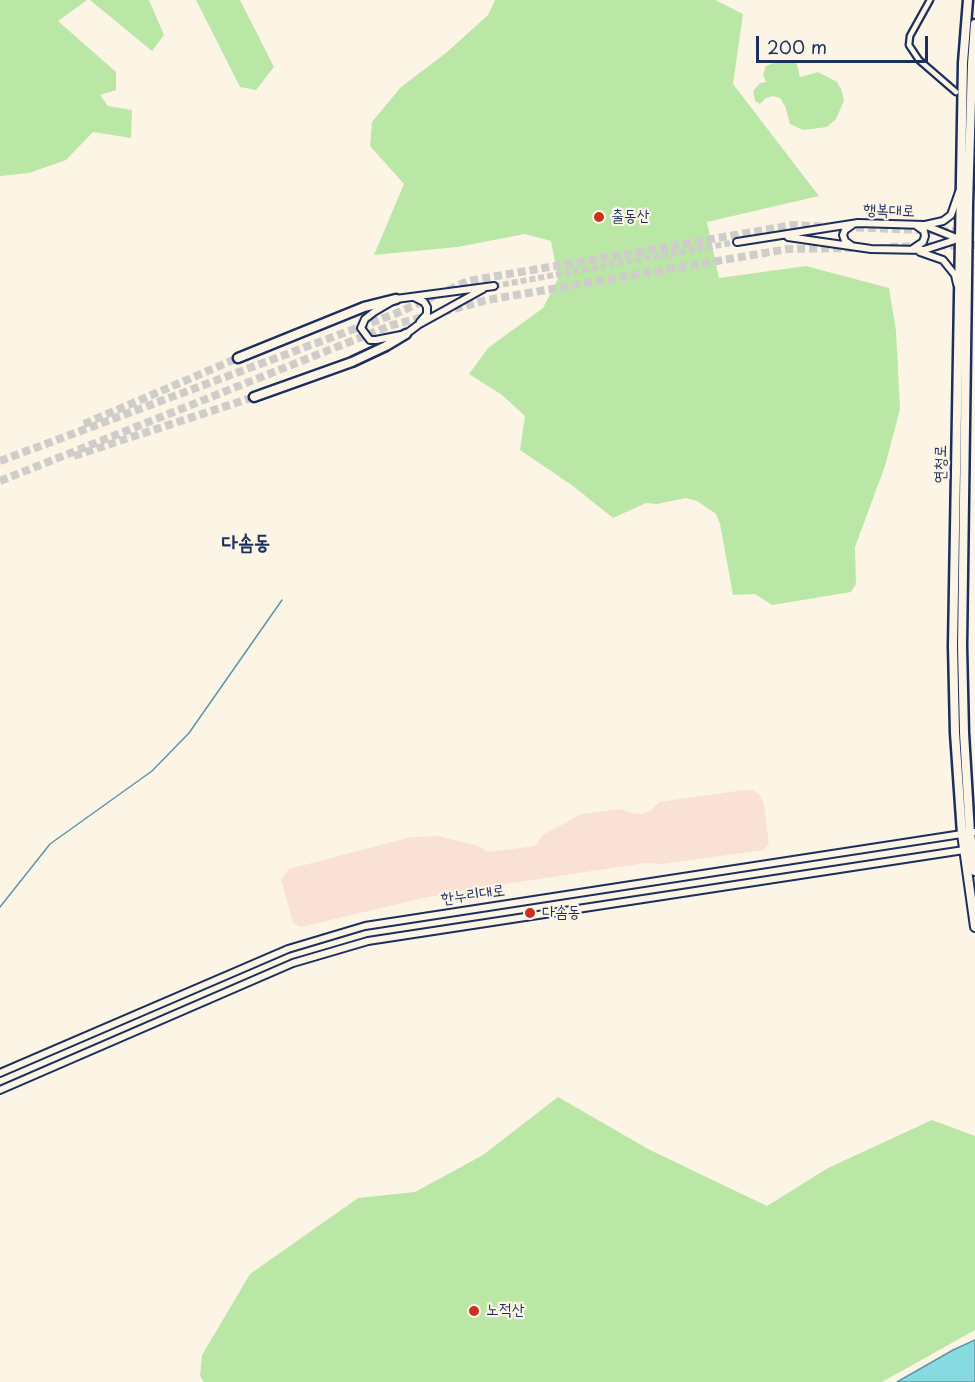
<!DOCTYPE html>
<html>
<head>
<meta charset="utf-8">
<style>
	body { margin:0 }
	#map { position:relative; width:975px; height:1382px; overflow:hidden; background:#fcf5e5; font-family:"Playpen Sans",sans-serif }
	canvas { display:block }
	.scale { position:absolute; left:756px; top:36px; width:172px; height:27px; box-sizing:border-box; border:3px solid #1b2f5e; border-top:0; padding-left:8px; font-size:18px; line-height:21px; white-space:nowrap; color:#1b2f5e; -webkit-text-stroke:4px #fcf5e5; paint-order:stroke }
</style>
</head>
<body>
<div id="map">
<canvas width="975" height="1382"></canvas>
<div class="scale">200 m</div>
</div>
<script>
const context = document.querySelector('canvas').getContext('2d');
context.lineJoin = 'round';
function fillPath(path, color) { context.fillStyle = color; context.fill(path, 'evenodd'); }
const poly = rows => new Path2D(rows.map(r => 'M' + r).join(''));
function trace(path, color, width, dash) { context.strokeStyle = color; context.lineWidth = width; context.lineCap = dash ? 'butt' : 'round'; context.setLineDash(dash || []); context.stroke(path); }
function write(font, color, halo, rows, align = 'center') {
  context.font = font + ' "Playpen Sans","Poor Story",sans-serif'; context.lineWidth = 4.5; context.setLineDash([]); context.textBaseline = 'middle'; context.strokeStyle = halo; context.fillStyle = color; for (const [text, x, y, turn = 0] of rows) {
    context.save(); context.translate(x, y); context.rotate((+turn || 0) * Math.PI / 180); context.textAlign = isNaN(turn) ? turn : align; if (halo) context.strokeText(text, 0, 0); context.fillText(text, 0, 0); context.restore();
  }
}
const built = poly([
	[744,790,753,790,760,795,764,804,769,844,764,850,662,864,646,863,512,883,423,898,301,927,293,923,281,879,289,869,411,837,437,836,479,846,488,852,535,846,544,834,582,814,620,809,632,813,642,814,652,810,659,802]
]);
const green = poly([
	[0,0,87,0,58,21,116,72,116,90,100,95,108,106,132,110,131,138,93,132,66,160,29,173,0,176],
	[90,0,149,0,164,35,152,51],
	[196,0,240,0,274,67,256,90,240,87],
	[495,0,715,0,743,14,733,84,819,196,707,222,719,278,806,266,889,288,896,331,900,409,885,466,855,547,856,584,851,592,772,605,755,594,733,595,720,524,716,514,697,501,686,498,657,504,646,503,613,518,573,486,520,450,525,416,502,395,469,374,488,348,543,308,558,279,551,241,525,234,457,247,374,255,404,184,370,146,372,122,401,87,446,53,488,15],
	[792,61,797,64,800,77,818,72,837,82,841,89,844,101,836,119,827,127,803,130,790,124,785,106,780,98,773,96,766,98,760,104,755,101,753,91,760,83,766,82,763,74,766,66,774,63,785,63],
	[558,1097,650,1150,767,1206,828,1168,932,1120,975,1136,975,1330,882,1382,204,1382,200,1376,202,1355,250,1274,358,1198,415,1192,483,1155]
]);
const water = poly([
	[975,1340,975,1382,897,1382,953,1350,975,1340]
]);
const stream = poly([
	[0,907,50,844,152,771,189,733,282,600]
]);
const tertiaryTunnel = poly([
	[494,286,737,242]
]);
const trunkTunnel = poly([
	[844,227,975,232],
	[890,247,975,245],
	[443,312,487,300,788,249,853,248],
	[84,424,238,358],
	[74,456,254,397],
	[0,461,397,313,468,281,793,225,831,227],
	[0,481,392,325,428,316]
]);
const minor = poly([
	[930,0,910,36,909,45,919,60,956,92]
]);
const tertiary = poly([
	[852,225,845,230,843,235,845,241,852,246],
	[925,225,943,221,951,215,959,192],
	[788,237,871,249,924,250,958,239],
	[737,242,858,223,924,225,959,239],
	[914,248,923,242,925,236,924,231,917,226],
	[920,252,943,260,955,275,957,284],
	[483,289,418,325,406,334,376,340,370,340,361,328,365,319,374,312,396,299,494,286],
	[414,297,424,302,427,307,427,314,420,322],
	[0,1073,288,949,365,926,975,832],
	[0,1090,293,963,368,941,964,850]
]);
const primary = poly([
	[970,833,975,871],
	[962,834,975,927]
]);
const trunk = poly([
	[238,358,364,307,396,299],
	[254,397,352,362,386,346,406,334],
	[970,833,964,733,962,646,968,206,972,64,975,24],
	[962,834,955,733,953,646,963,63,968,0]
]);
const markers = [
	[599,217,6,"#c8321e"],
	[530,913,6,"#c8321e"],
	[474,1311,6,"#c8321e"]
];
const streetNames = [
	["행복대로",889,211,2],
	["연청로",941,464,-89],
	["한누리대로",473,895,-8]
];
const poiNames = [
	["출동산",611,217],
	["다솜동",542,913],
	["노적산",486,1311]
];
const quarterNames = [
	["다솜동",246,543]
];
fillPath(built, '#f9e2d5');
fillPath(green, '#bae7a5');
fillPath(water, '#88dae1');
trace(water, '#5c96ad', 1.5);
trace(stream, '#5c96ad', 1.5);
trace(tertiaryTunnel, '#cfcdca', 6, [6, 3]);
trace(trunkTunnel, '#cfcdca', 8, [8, 4]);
trace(minor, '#1b2f5e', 9);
trace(tertiary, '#1b2f5e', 10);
trace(primary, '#1b2f5e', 12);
trace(trunk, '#1b2f5e', 13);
trace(minor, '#fcf5e5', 4.5);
trace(tertiary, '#fcf5e5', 6);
trace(primary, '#fcf5e5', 8);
trace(trunk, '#fcf5e5', 8);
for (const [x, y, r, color] of markers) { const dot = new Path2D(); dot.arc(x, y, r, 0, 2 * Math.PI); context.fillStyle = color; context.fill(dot); trace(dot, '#fcf5e5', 2); }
write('16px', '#1b2f5e', '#fcf5e5', streetNames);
write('16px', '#1b2f5e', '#fcf5e5', poiNames, 'left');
write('bold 20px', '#1b2f5e', '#fcf5e5', quarterNames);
</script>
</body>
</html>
